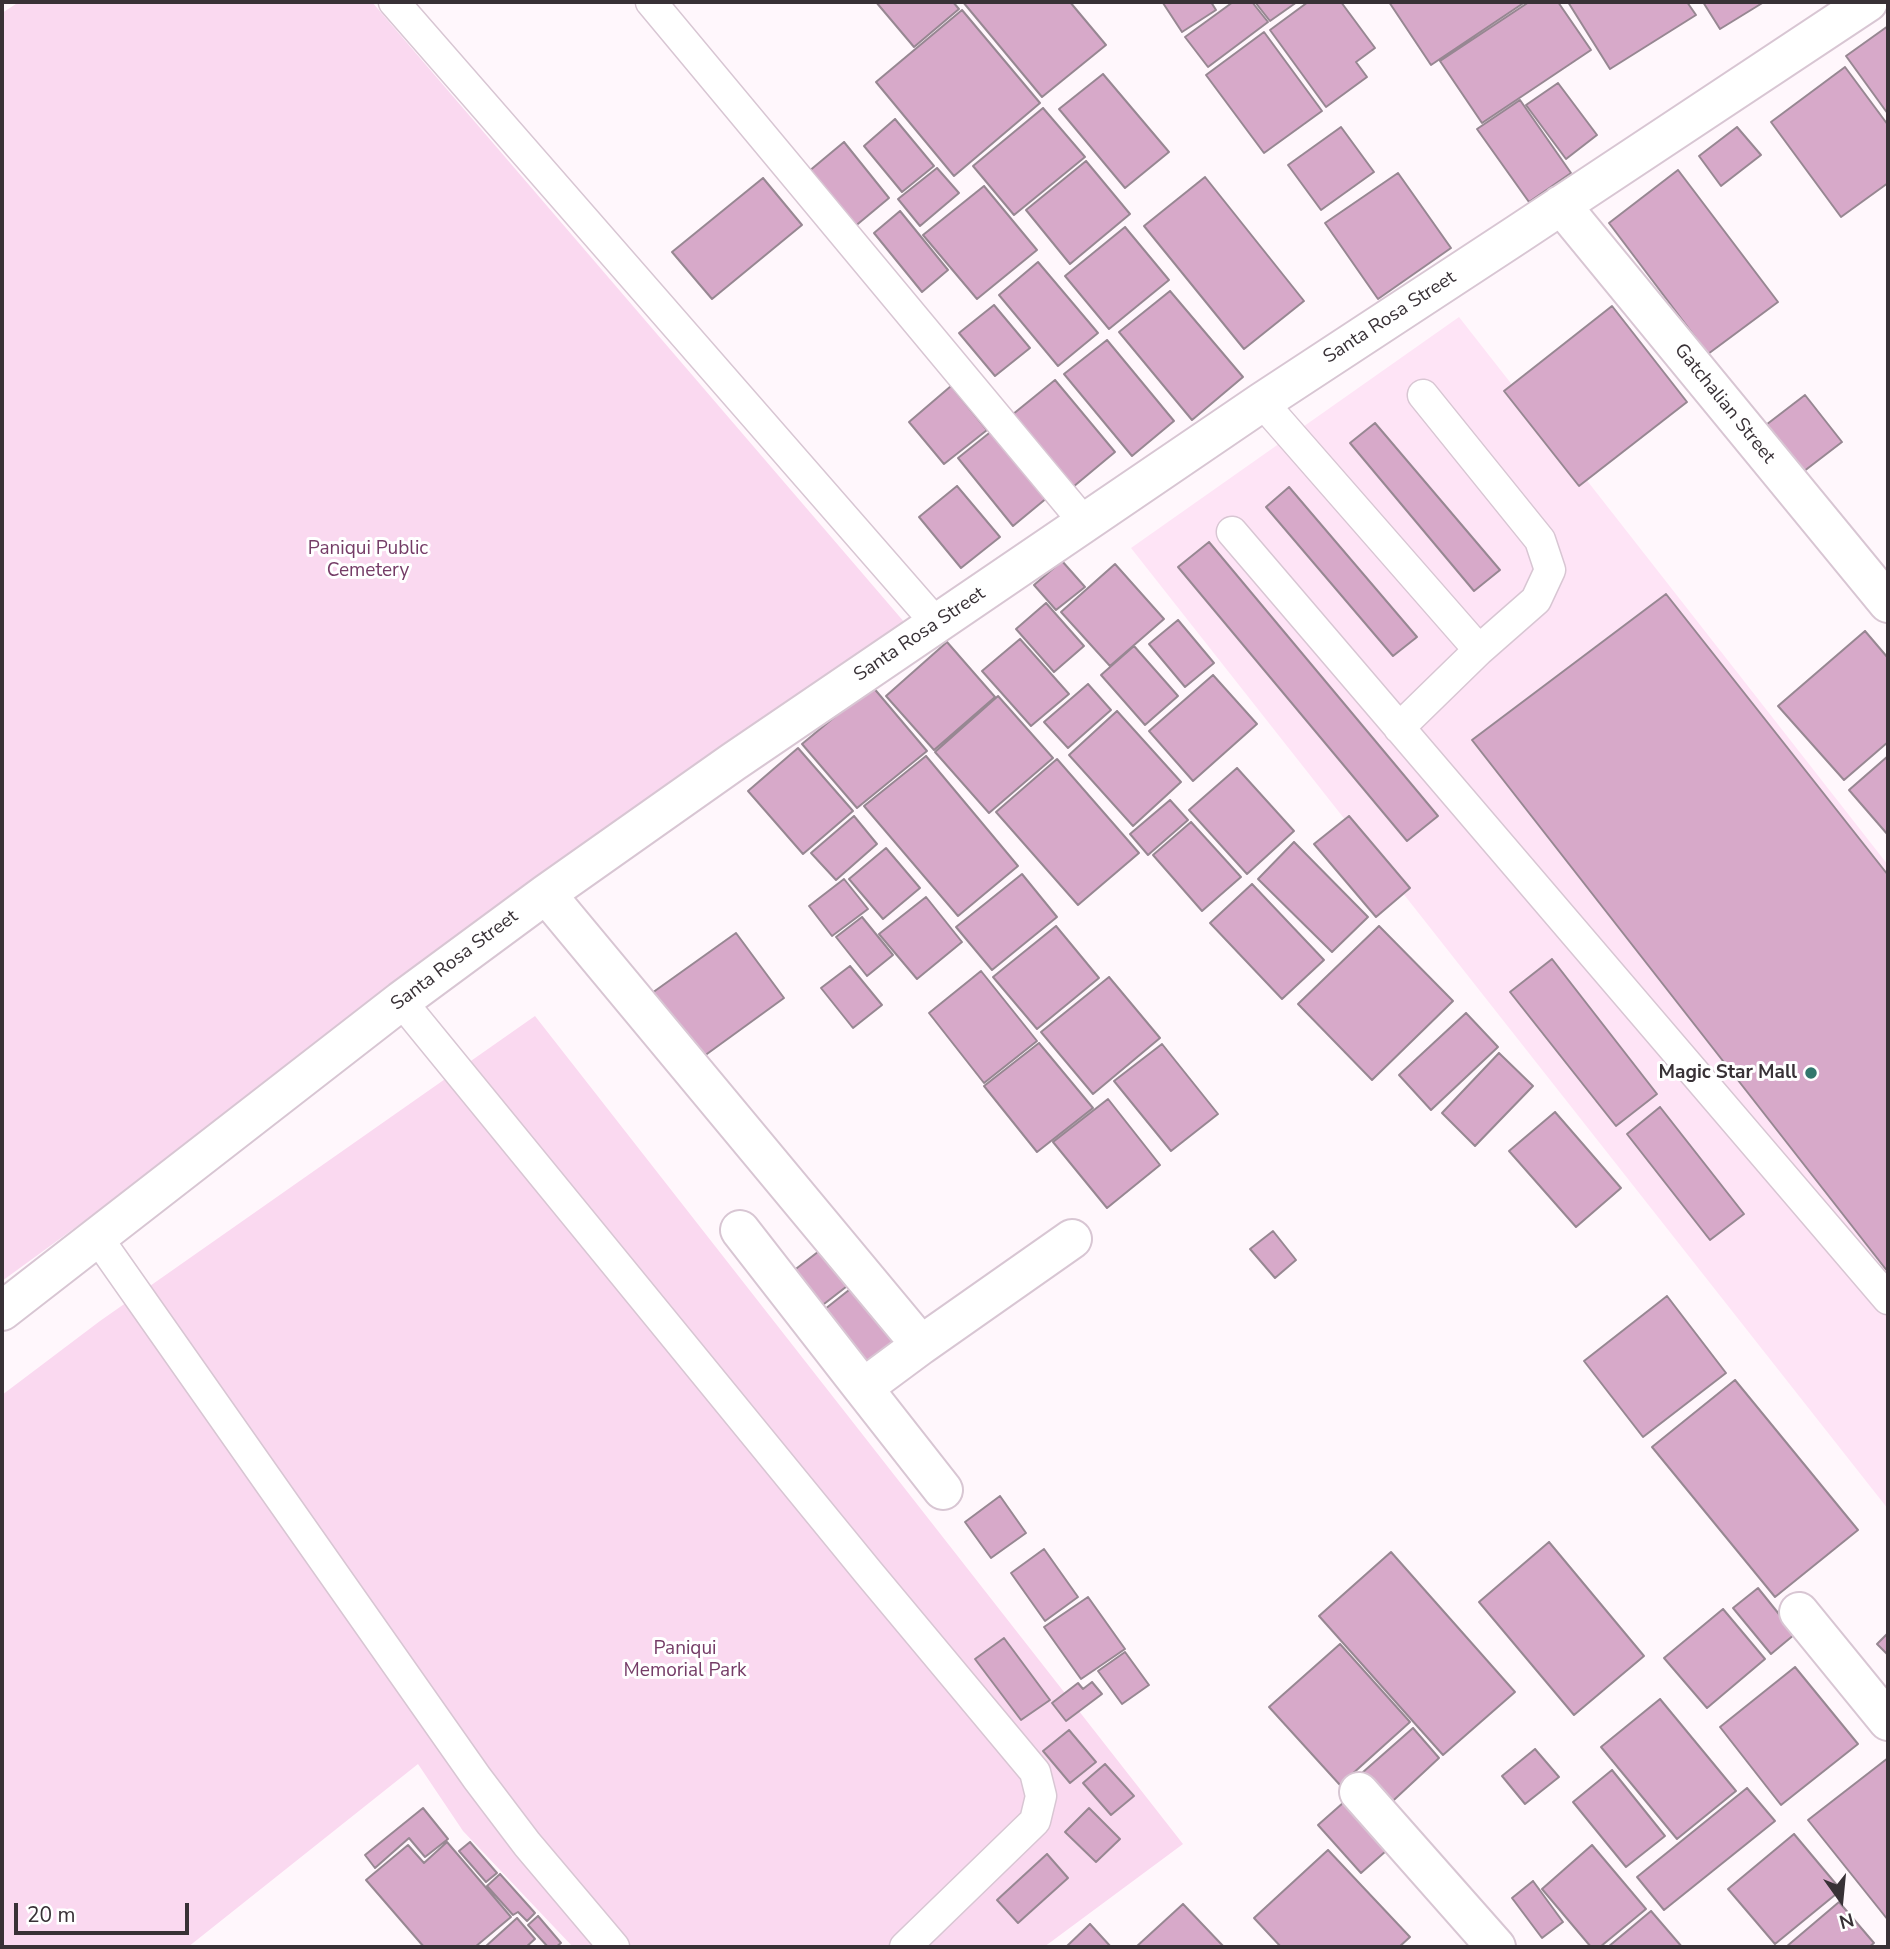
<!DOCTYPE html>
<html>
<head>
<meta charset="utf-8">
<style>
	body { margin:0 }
	#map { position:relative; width:1890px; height:1949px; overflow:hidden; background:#fff7fc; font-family:"Nunito Sans",sans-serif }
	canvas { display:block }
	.frame { position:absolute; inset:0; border:4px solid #383136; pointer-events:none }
	.north { position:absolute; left:1806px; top:1865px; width:70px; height:70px; -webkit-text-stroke:5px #fff; paint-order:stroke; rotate:165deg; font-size:19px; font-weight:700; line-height:28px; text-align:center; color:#383136 }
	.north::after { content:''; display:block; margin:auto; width:24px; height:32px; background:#383136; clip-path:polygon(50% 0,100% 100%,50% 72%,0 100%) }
	.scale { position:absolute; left:14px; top:1903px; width:175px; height:32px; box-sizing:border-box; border:4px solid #383136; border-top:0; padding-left:9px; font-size:21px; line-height:24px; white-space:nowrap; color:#383136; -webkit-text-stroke:5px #fff; paint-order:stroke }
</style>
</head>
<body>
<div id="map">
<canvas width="1890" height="1949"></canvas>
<div class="frame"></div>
<div class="north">N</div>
<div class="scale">20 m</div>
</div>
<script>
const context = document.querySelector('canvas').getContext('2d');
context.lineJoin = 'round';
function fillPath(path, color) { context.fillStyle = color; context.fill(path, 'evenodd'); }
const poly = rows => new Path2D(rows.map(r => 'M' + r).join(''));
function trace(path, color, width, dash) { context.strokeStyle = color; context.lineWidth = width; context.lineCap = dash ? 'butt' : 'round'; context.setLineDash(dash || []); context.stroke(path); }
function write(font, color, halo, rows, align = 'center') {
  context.font = font + ' "Nunito Sans",sans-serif'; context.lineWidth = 6; context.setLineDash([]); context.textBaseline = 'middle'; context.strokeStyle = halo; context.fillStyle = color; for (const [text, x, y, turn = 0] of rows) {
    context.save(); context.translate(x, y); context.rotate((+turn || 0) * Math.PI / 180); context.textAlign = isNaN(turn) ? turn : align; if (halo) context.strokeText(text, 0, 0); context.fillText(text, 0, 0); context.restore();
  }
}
const built = poly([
	[1459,317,1888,865,1888,1509,1131,548]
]);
const green = poly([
	[19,2,372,2,905,623,2,1281,2,13],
	[535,1016,1183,1844,1044,1947,573,1947,463,1831,418,1764,188,1947,2,1947,2,1395,100,1321]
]);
const building = poly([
	[876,2,953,2,959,9,914,47,876,2],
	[963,2,1070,2,1106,45,1042,97,963,2],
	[1164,2,1211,2,1216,10,1182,32,1163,3,1164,2],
	[1233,2,1252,2,1268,22,1208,67,1185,37,1233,2],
	[1255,2,1297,2,1270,21,1255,2],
	[1308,2,1341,2,1375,48,1356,62,1367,77,1326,107,1270,30,1308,2],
	[1389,2,1525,2,1431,65,1389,2],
	[1529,2,1558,2,1591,50,1482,123,1440,61,1529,2],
	[1568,2,1687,2,1696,15,1610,69,1568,2],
	[1703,2,1764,2,1720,29,1703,2],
	[962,10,1040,103,954,176,876,82,962,10],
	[1888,26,1888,114,1846,56,1888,26],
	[1264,32,1322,111,1264,153,1206,75,1264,32],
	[1845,67,1888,125,1888,183,1841,217,1771,122,1845,67],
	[1103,74,1169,152,1125,188,1059,109,1103,74],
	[1558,83,1597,135,1566,159,1526,105,1558,83],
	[1520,100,1571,173,1529,202,1477,129,1520,100],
	[1043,108,1085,157,1014,215,973,166,1043,108],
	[895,119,934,166,902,192,864,146,895,119],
	[1341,127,1374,172,1321,210,1288,165,1341,127],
	[1737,127,1761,155,1721,186,1699,156,1737,127],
	[844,142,889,198,853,228,808,172,844,142],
	[1086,161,1130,214,1070,264,1026,210,1086,161],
	[937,168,959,193,920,226,898,199,937,168],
	[1678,170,1778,302,1708,354,1609,223,1678,170],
	[1398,173,1451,248,1378,299,1325,223,1398,173],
	[1205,177,1304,301,1244,349,1144,226,1205,177],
	[763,178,802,225,712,299,672,252,763,178],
	[984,186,1037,250,977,299,923,235,984,186],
	[900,211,948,270,922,292,874,233,900,211],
	[1125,227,1169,280,1109,329,1065,276,1125,227],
	[1038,262,1098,333,1058,366,999,295,1038,262],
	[1170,291,1243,377,1192,420,1119,332,1170,291],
	[994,305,1030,348,995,376,959,333,994,305],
	[1612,306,1687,402,1579,486,1504,391,1612,306],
	[1107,340,1174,421,1132,456,1064,374,1107,340],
	[1055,380,1115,452,1067,492,1007,419,1055,380],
	[951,386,987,430,944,464,909,422,951,386],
	[1805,395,1842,442,1799,475,1762,428,1805,395],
	[1375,423,1500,570,1474,591,1350,443,1375,423],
	[993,430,1048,497,1013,526,958,458,993,430],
	[957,486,1000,537,961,568,919,517,957,486],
	[1289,487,1417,637,1393,656,1266,507,1289,487],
	[1209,542,1438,816,1407,841,1178,567,1209,542],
	[1062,561,1085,587,1056,610,1034,585,1062,561],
	[1115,564,1164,619,1110,666,1061,612,1115,564],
	[1666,594,1888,875,1888,1272,1472,740,1666,594],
	[1046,603,1084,646,1054,672,1016,629,1046,603],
	[1178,620,1214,663,1185,687,1149,644,1178,620],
	[1865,631,1888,658,1888,742,1844,780,1778,706,1865,631],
	[1020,639,1069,694,1031,726,982,671,1020,639],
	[947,642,995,697,934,750,886,696,947,642],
	[1134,646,1178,696,1145,725,1101,675,1134,646],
	[1213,675,1257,724,1193,781,1149,731,1213,675],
	[1088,684,1111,710,1068,748,1044,722,1088,684],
	[872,686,927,751,857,808,802,744,872,686],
	[998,696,1053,758,989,813,935,752,998,696],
	[1117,711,1181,782,1133,826,1069,755,1117,711],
	[798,748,853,811,803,854,748,791,798,748],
	[926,756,1018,866,958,916,864,806,926,756],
	[1888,756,1888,835,1849,790,1888,756],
	[1057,759,1139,853,1078,905,996,812,1057,759],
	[1237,768,1294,831,1247,874,1189,810,1237,768],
	[1170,800,1188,820,1148,855,1130,834,1170,800],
	[854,816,877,844,836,880,811,853,854,816],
	[1349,816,1410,888,1376,917,1314,844,1349,816],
	[1191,822,1241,877,1202,911,1153,855,1191,822],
	[1294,842,1368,917,1332,952,1258,879,1294,842],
	[886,848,920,888,883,919,849,879,886,848],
	[1022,874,1057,917,992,970,956,927,1022,874],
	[844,879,868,909,832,936,809,906,844,879],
	[1252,884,1324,960,1282,999,1210,923,1252,884],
	[926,897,962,942,917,979,879,934,926,897],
	[862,917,893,955,867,976,836,937,862,917],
	[1056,926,1099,978,1037,1029,993,977,1056,926],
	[1379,926,1453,1001,1372,1080,1298,1004,1379,926],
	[736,933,784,998,700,1059,652,993,736,933],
	[1552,959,1657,1094,1616,1126,1510,992,1552,959],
	[850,966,882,1005,853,1028,821,988,850,966],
	[981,971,1037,1041,984,1083,929,1013,981,971],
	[1109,977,1160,1038,1093,1094,1041,1032,1109,977],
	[1466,1013,1498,1047,1431,1110,1399,1075,1466,1013],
	[1039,1043,1093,1108,1037,1152,984,1086,1039,1043],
	[1162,1044,1218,1114,1171,1151,1114,1081,1162,1044],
	[1499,1053,1533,1086,1475,1146,1442,1113,1499,1053],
	[1108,1099,1160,1165,1107,1208,1053,1142,1108,1099],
	[1660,1107,1744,1214,1710,1240,1627,1134,1660,1107],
	[1555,1112,1621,1188,1576,1227,1509,1151,1555,1112],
	[1273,1231,1296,1260,1275,1278,1250,1249,1273,1231],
	[823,1248,851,1283,815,1311,788,1275,823,1248],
	[854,1286,896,1340,856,1370,815,1317,854,1286],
	[1667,1296,1726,1373,1643,1437,1584,1361,1667,1296],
	[1735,1380,1858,1530,1775,1597,1652,1447,1735,1380],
	[1000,1496,1026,1533,991,1558,965,1522,1000,1496],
	[1549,1542,1644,1656,1574,1715,1479,1602,1549,1542],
	[1044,1549,1078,1597,1045,1621,1011,1573,1044,1549],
	[1391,1552,1515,1692,1443,1755,1319,1616,1391,1552],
	[1758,1588,1795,1634,1771,1654,1733,1608,1758,1588],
	[1088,1597,1125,1649,1081,1679,1044,1627,1088,1597],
	[1723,1609,1765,1659,1707,1708,1664,1658,1723,1609],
	[1888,1633,1888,1655,1877,1644,1888,1633],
	[1004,1638,1050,1700,1021,1720,975,1659,1004,1638],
	[1340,1644,1410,1722,1340,1785,1269,1707,1340,1644],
	[1125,1652,1149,1685,1122,1704,1098,1671,1125,1652],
	[1795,1667,1858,1744,1781,1805,1720,1727,1795,1667],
	[1092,1682,1102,1694,1066,1721,1052,1703,1078,1683,1083,1689,1092,1682],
	[1660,1699,1736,1791,1677,1839,1601,1747,1660,1699],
	[1413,1728,1439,1758,1382,1811,1354,1780,1413,1728],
	[1069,1730,1096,1762,1070,1783,1043,1751,1069,1730],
	[1535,1749,1559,1777,1525,1804,1502,1776,1535,1749],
	[1888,1758,1888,1920,1808,1820,1888,1758],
	[1105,1764,1134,1796,1111,1815,1083,1783,1105,1764],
	[1612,1770,1665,1836,1626,1867,1573,1802,1612,1770],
	[1747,1788,1775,1821,1664,1910,1637,1877,1747,1788],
	[1352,1795,1395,1843,1361,1873,1318,1825,1352,1795],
	[423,1808,448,1839,425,1857,409,1838,375,1868,365,1855,423,1808],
	[1089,1808,1120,1839,1096,1862,1065,1832,1089,1808],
	[1794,1834,1841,1890,1775,1944,1728,1889,1794,1834],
	[447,1842,511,1917,475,1947,424,1947,366,1880,408,1845,424,1863,447,1842],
	[470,1842,497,1873,486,1882,459,1851,470,1842],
	[1592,1845,1646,1909,1600,1947,1591,1947,1542,1889,1592,1845],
	[1328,1850,1410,1937,1399,1947,1281,1947,1254,1918,1328,1850],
	[1047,1854,1068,1878,1018,1923,997,1900,1047,1854],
	[500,1874,535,1913,527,1921,518,1912,513,1915,487,1886,500,1874],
	[1533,1881,1563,1922,1542,1938,1512,1898,1533,1881],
	[1839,1902,1874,1943,1869,1947,1786,1947,1839,1902],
	[1183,1904,1224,1947,1136,1947,1183,1904],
	[1651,1911,1682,1947,1608,1947,1651,1911],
	[538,1916,561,1943,556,1947,548,1947,528,1925,538,1916],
	[517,1918,535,1939,526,1947,485,1947,517,1918],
	[1090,1924,1111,1947,1066,1947,1090,1924]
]);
const lane = poly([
	[394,2,937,624],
	[651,2,1084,522],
	[1262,402,1479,650],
	[1232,532,1888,1299],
	[1399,728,1479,650,1536,600,1550,570,1540,540,1423,395],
	[401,1001,868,1572,1035,1772,1041,1796,1035,1821,905,1947],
	[97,1237,477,1778,527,1844,614,1947]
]);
const street = poly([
	[1561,205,1888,603],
	[546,894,921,1345,1072,1239],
	[740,1230,863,1388],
	[2,1311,401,1001,546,894,733,762,1262,402,1518,234,1868,2],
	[921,1345,863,1388,943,1490],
	[1799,1612,1888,1721],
	[1359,1792,1496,1947]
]);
const markers = [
	[1811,1073,7,"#32776c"]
];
const streetNames = [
	["Santa Rosa Street",1390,318,-33],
	["Gatchalian Street",1724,404,51],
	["Santa Rosa Street",920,635,-34],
	["Santa Rosa Street",455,961,-37]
];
const parkNames = [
	["Paniqui Public",368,549],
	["Cemetery",368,571],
	["Paniqui",685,1649],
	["Memorial Park",685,1671]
];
const poiNames = [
	["Magic Star Mall",1797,1073]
];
fillPath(built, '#fee4f6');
fillPath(green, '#fad9f0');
fillPath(building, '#d7a9c9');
trace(building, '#978792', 2);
trace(lane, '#d8c6d3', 33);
trace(street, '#d8c6d3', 42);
trace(lane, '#fff', 30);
trace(street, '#fff', 38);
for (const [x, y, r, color] of markers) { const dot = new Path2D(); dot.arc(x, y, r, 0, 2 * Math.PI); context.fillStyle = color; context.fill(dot); trace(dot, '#fff', 2.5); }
write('19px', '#383136', '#fff', streetNames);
write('19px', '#753c67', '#fff', parkNames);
write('bold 19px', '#383136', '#fff', poiNames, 'right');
</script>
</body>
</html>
